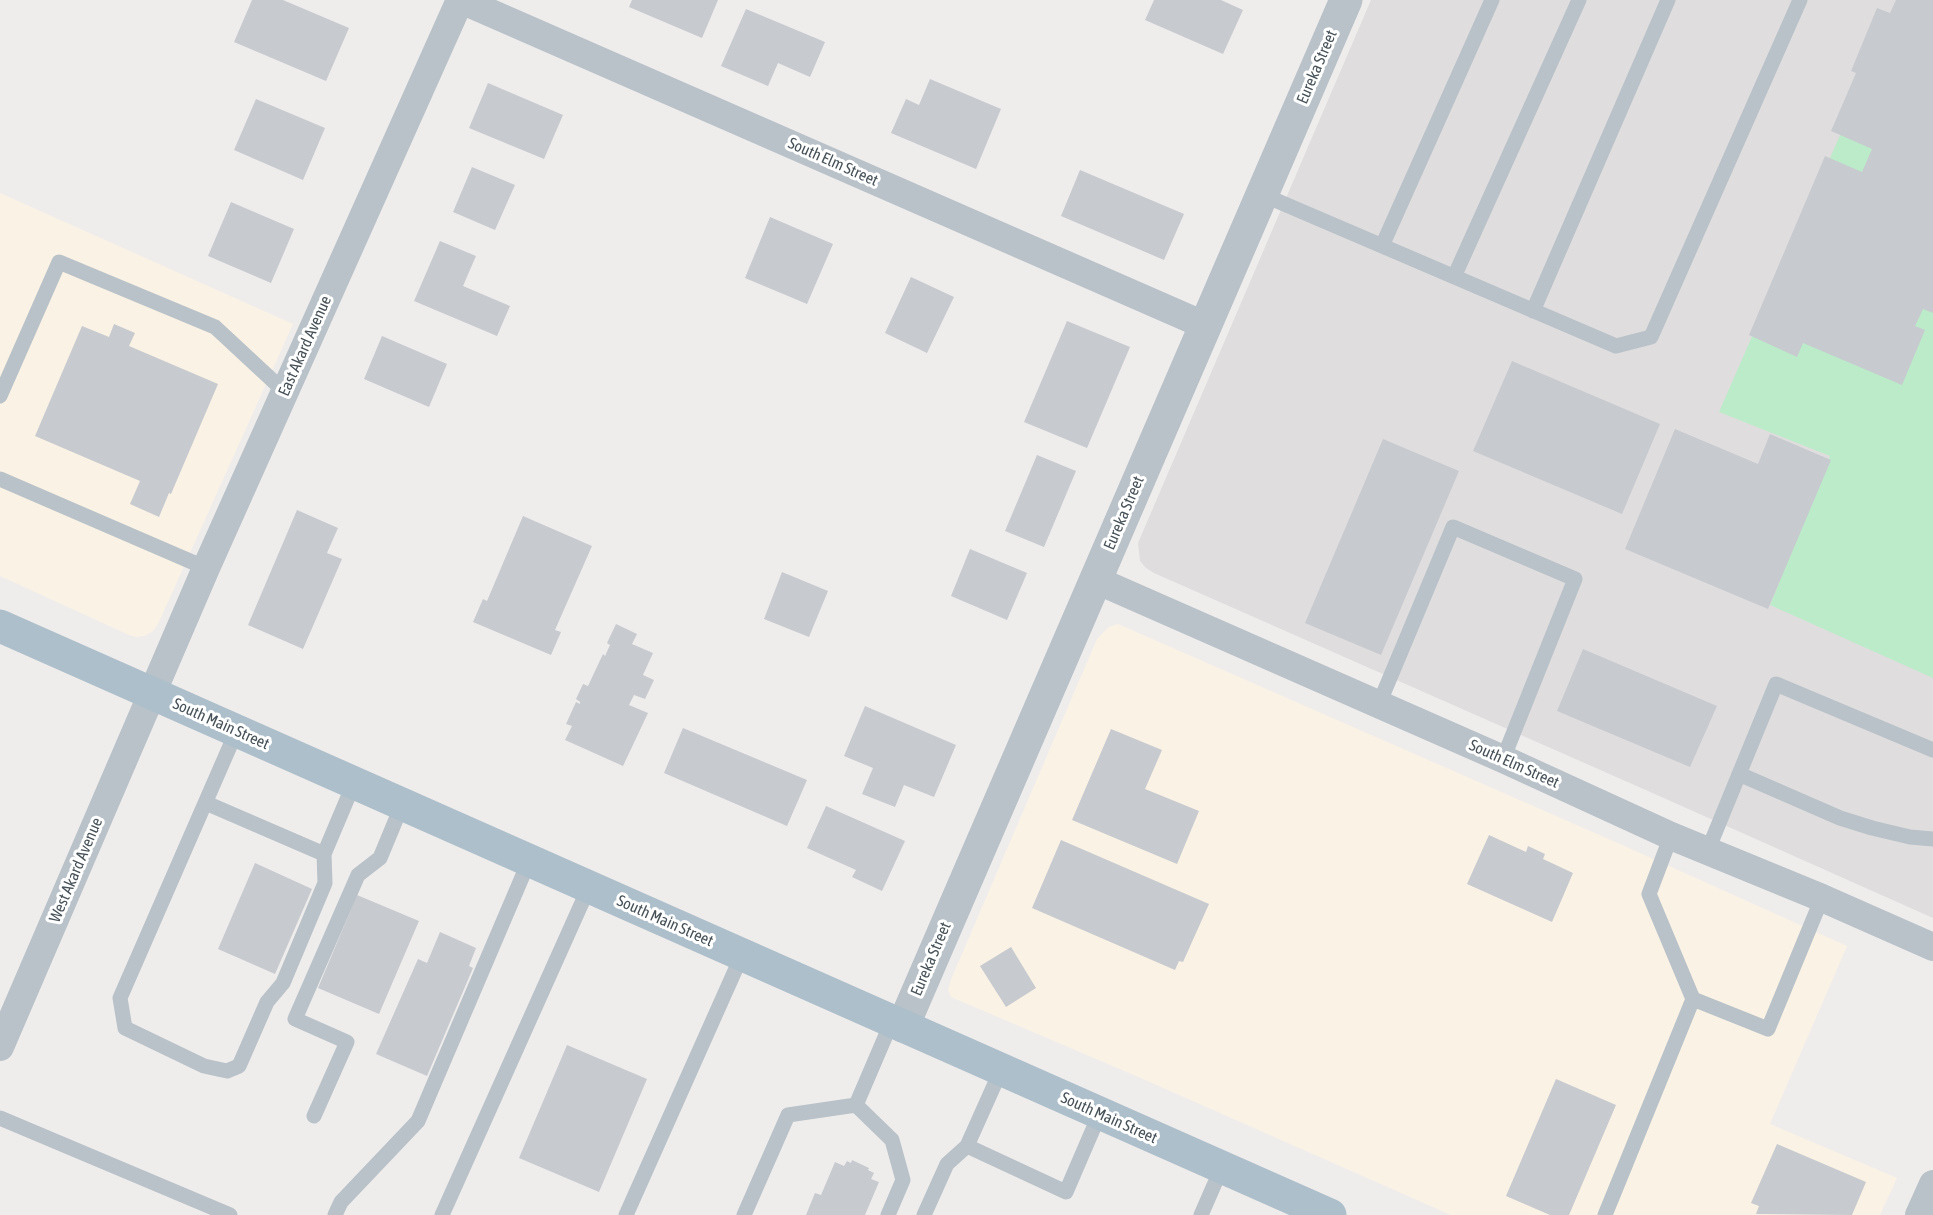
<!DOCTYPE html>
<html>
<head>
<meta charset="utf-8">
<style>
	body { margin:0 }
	canvas { display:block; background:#efecec }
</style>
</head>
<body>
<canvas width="1933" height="1215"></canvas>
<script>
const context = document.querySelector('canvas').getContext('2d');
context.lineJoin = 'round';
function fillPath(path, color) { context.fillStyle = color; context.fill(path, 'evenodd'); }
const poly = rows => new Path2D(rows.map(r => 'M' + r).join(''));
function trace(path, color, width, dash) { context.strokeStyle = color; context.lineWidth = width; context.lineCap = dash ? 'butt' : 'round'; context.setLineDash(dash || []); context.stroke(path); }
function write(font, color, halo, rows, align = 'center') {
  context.font = font + ' "Asap Condensed",sans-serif'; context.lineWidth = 6; context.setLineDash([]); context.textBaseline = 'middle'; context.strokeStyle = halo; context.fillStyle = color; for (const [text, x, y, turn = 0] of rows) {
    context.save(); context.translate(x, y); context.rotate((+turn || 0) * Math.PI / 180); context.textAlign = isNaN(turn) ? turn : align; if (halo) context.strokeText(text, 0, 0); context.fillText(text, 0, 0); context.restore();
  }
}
const commercial = poly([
	[0,193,293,324,158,624,153,631,145,636,136,637,129,635,0,576],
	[1118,624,1620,844,1847,946,1770,1124,1897,1178,1880,1215,1451,1215,1143,1079,951,997,948,990,950,982,1097,639,1109,627]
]);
const education = poly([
	[1371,0,1933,0,1933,918,1657,795,1154,573,1146,568,1140,561,1138,543]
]);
const green = poly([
	[1899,0,1933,0,1933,678,1770,605,1830,456,1719,412]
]);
const building = poly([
	[252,0,283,0,349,28,326,81,234,42],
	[632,0,718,0,702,38,629,7],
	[1154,0,1221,0,1243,10,1223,54,1145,20],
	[1896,0,1933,0,1933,313,1923,309,1915,326,1925,330,1902,385,1803,343,1797,357,1749,335,1825,156,1862,172,1872,149,1831,131,1856,73,1851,71,1877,8,1890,13],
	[746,9,825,42,810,77,778,63,768,86,721,66],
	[930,79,1001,109,976,169,891,133,906,99,919,105],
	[488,83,563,115,544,159,469,128],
	[256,99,325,128,303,180,234,150],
	[472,167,515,185,495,230,453,212],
	[1080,170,1184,214,1164,260,1061,216],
	[231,202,294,229,271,283,208,256],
	[770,217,833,244,807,304,745,278],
	[440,241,476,256,463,286,510,306,497,336,414,301],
	[911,277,954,297,927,353,885,333],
	[1067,321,1130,347,1087,448,1024,422],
	[114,324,135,333,129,346,218,384,171,494,169,493,159,517,130,504,140,481,35,436,82,326,109,337],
	[382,336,447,364,429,407,364,379],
	[1512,361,1660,424,1622,514,1473,451],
	[1675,429,1758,464,1770,434,1831,460,1768,609,1625,549],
	[1383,439,1459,471,1381,655,1305,623],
	[1037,455,1076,471,1044,547,1005,531],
	[297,510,338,528,327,553,342,559,303,649,248,625],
	[523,516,592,546,555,630,561,632,551,655,473,622,483,599,487,601],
	[970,549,1027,573,1007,620,951,596],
	[782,572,828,591,809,637,764,619],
	[616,624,637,634,632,644,653,653,643,675,654,680,645,699,634,695,629,705,648,713,623,766,565,740,572,726,566,724,576,702,580,704,580,702,576,699,583,684,588,686,603,654,605,656,610,645,607,643],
	[1583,649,1717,706,1690,767,1557,711],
	[865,706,956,745,934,797,904,785,895,807,862,794,873,768,844,756],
	[683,728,807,780,787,826,664,773],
	[1111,729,1162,750,1145,789,1199,811,1177,864,1072,820],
	[826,806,905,841,882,891,852,877,856,870,807,848],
	[1489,835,1526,852,1528,846,1545,854,1543,859,1573,873,1552,922,1467,884],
	[1061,840,1209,904,1183,962,1179,961,1175,970,1032,908],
	[255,863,312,889,275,974,218,949],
	[357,895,419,921,379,1014,318,988],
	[440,932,476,948,469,966,473,968,427,1076,376,1054,418,959,427,963],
	[1011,947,1036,988,1006,1007,980,966],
	[567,1045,647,1079,599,1192,519,1158],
	[1556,1079,1616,1105,1569,1215,1550,1215,1506,1196],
	[1777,1144,1866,1182,1852,1215,1756,1214,1759,1206,1751,1203],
	[852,1160,869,1168,868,1170,874,1173,871,1179,879,1182,865,1215,806,1215,815,1193,821,1195,835,1162,844,1166,847,1161,851,1163]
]);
const service = poly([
	[1261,194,1616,346,1651,337,1800,0],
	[1382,246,1492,0],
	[1454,277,1579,0],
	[1533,311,1668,0],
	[0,396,59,262,215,327,285,392],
	[0,479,206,568],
	[1379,704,1453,527,1575,579,1503,759],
	[237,730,120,998,125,1028,204,1066,227,1071,239,1066,267,1002,283,983,325,883,324,854,354,783],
	[1739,774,1840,818,1872,828,1910,837,1933,839],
	[206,803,324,854],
	[1708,850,1776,684,1933,750],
	[1693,999,1768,1029,1822,898],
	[856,1105,892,1140,903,1180,888,1215],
	[856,1105,892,1021],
	[314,1116,347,1042,295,1019,358,875,380,858,402,805],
	[0,1118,230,1215],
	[967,1146,1066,1192,1100,1113],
	[335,1215,341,1202,418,1121,529,861],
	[442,1215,589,887],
	[626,1215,742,955],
	[744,1215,788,1115,856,1105],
	[924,1215,947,1164,967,1146,1001,1070],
	[1201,1215,1222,1167],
	[1605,1215,1693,999,1649,894,1671,836]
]);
const minor = poly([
	[461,0,1204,325],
	[1096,580,1503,759,1671,836,1822,898,1933,947],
	[0,1047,206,568,460,0],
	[1919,1215,1933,1184]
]);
const tertiary = poly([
	[903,1026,1346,0]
]);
const primary = poly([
	[0,626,1330,1215]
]);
const streetNames = [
	["Eureka Street",1317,67,-67],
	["South Elm Street",833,162,24],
	["East Akard Avenue",305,346,-66],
	["Eureka Street",1124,513,-67],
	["South Main Street",221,724,24],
	["South Elm Street",1514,764,24],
	["West Akard Avenue",76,870,-67],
	["South Main Street",665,921,24],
	["Eureka Street",931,959,-67],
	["South Main Street",1109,1118,24]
];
fillPath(commercial, '#faf2e5');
fillPath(education, '#e0ddde');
fillPath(green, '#bcebc9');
fillPath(building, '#c7cacf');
trace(service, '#b8c2c8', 15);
trace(minor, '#b8c2c8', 28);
trace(tertiary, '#b8c2c8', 33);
trace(primary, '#adbfca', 33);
write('16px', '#465258', '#fff', streetNames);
</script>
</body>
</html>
